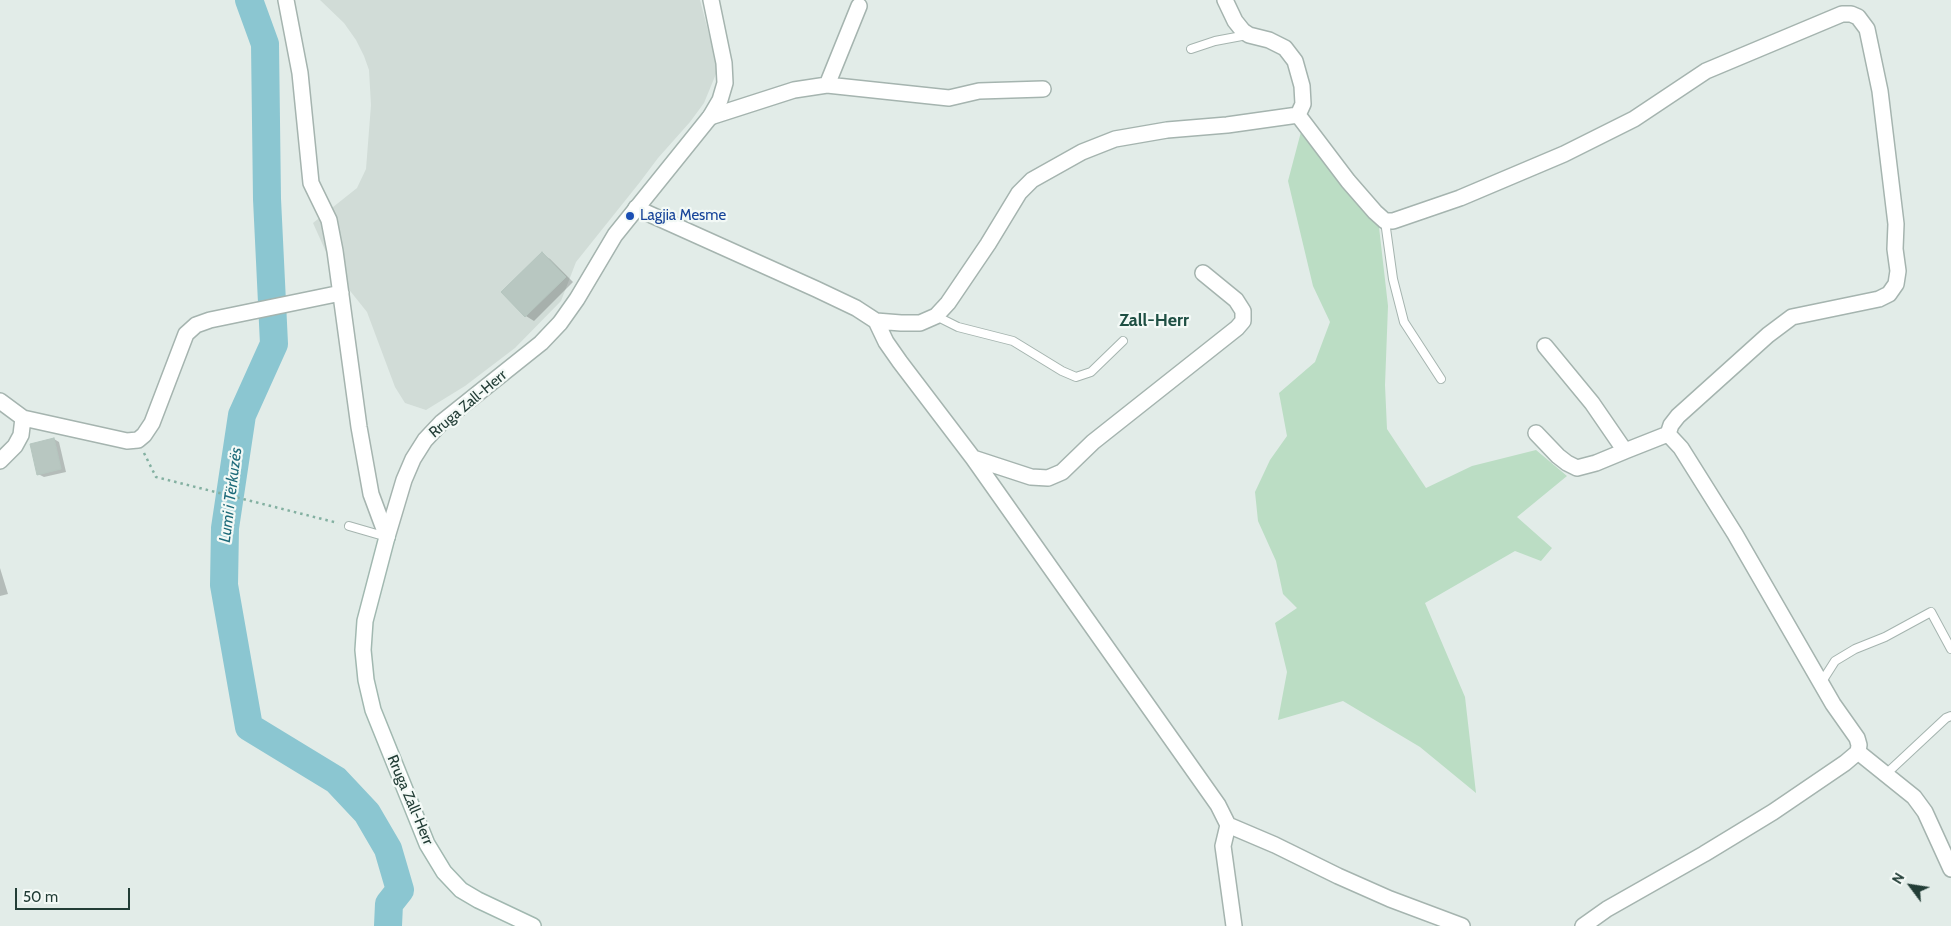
<!DOCTYPE html>
<html>
<head>
<meta charset="utf-8">
<style>
	body { margin:0 }
	#map { position:relative; width:1951px; height:926px; overflow:hidden; background:#e2ece8; font-family:Cabin,sans-serif }
	canvas { display:block }
	.north { position:absolute; left:1886px; top:861px; width:50px; height:50px; -webkit-text-stroke:4px #f3f9f6; paint-order:stroke; rotate:301deg; font-size:14px; font-weight:700; line-height:20px; text-align:center; color:#223d36 }
	.north::after { content:''; display:block; margin:auto; width:18px; height:22px; background:#223d36; clip-path:polygon(50% 0,100% 100%,50% 72%,0 100%) }
	.scale { position:absolute; left:15px; top:888px; width:115px; height:22px; box-sizing:border-box; border:2px solid #223d36; border-top:0; padding-left:6px; font-size:15px; line-height:18px; white-space:nowrap; color:#223d36; -webkit-text-stroke:4px #f3f9f6; paint-order:stroke }
</style>
</head>
<body>
<div id="map">
<canvas width="1951" height="926"></canvas>
<div class="north">N</div>
<div class="scale">50 m</div>
</div>
<script>
const context = document.querySelector('canvas').getContext('2d');
context.lineJoin = 'round';
function fillPath(path, color) { context.fillStyle = color; context.fill(path, 'evenodd'); }
const poly = rows => new Path2D(rows.map(r => 'M' + r).join(''));
function trace(path, color, width, dash) { context.strokeStyle = color; context.lineWidth = width; context.lineCap = dash ? 'butt' : 'round'; context.setLineDash(dash || []); context.stroke(path); }
function write(font, color, halo, rows, align = 'center') {
  context.font = font + ' Cabin,sans-serif'; context.lineWidth = 4.5; context.setLineDash([]); context.textBaseline = 'middle'; context.strokeStyle = halo; context.fillStyle = color; for (const [text, x, y, turn = 0] of rows) {
    context.save(); context.translate(x, y); context.rotate((+turn || 0) * Math.PI / 180); context.textAlign = isNaN(turn) ? turn : align; if (halo) context.strokeText(text, 0, 0); context.fillText(text, 0, 0); context.restore();
  }
}
const built = poly([
	[320,0,700,0,718,69,704,103,690,122,658,158,640,182,576,262,561,301,515,348,465,386,426,410,405,403,395,387,367,312,335,272,313,223,357,188,366,169,371,105,369,70,364,56,356,40,344,23]
]);
const green = poly([
	[1302,128,1379,227,1388,306,1385,385,1387,429,1426,488,1472,466,1536,450,1567,476,1517,517,1552,548,1541,561,1515,551,1425,603,1465,697,1476,793,1420,747,1343,701,1278,720,1287,672,1275,623,1297,608,1283,594,1276,561,1258,521,1255,492,1270,460,1287,436,1279,393,1315,362,1330,322,1313,286,1288,181]
]);
const shadow = poly([
	[542,254,550,259,573,282,534,321,526,316],
	[54,439,59,442,66,472,44,477,38,474],
	[0,568,8,594,0,596]
]);
const river = poly([
	[249,0,265,44,267,199,274,344,242,415,225,528,224,585,249,727,336,780,367,813,388,849,400,890,389,904,388,926]
]);
const building = poly([
	[542,252,566,277,525,317,501,292,542,252],
	[54,438,61,469,37,475,30,444,54,438]
]);
const path = poly([
	[144,453,156,477,338,523]
]);
const service = poly([
	[1191,49,1215,41,1247,35],
	[1385,221,1393,279,1404,322,1441,379],
	[936,316,958,327,1013,341,1062,371,1076,377,1091,372,1123,341],
	[349,526,387,537],
	[1821,683,1835,661,1855,649,1885,637,1931,612,1951,649],
	[1886,774,1946,718,1951,716]
]);
const minor = poly([
	[286,0,300,73,311,183,329,220,335,251,359,427,371,494,387,537],
	[827,85,859,6],
	[1298,115,1348,181,1375,212,1385,221,1393,221,1460,198,1564,154,1634,119,1706,71,1842,14,1851,14,1858,17,1867,29,1880,91,1896,224,1895,249,1898,271,1896,284,1889,294,1879,299,1792,317,1768,335,1678,416,1671,425,1668,434],
	[710,117,794,90,827,85,949,98,979,91,1043,89],
	[636,208,816,289,856,308,876,321,886,342,900,362,973,458,1218,805,1228,825,1223,846,1234,926],
	[876,321,901,323,920,323,936,316,948,303,988,244,1019,193,1032,180,1082,152,1115,139,1167,130,1227,125,1298,115,1303,104,1302,86,1295,61,1285,48,1269,40,1249,35,1243,31,1235,21,1225,0],
	[1545,346,1592,403,1625,451,1668,434,1681,448,1735,534,1833,704,1857,738,1859,745,1858,752,1845,763,1773,812,1704,854,1607,909,1583,926],
	[0,401,23,418,127,441,138,440,144,435,152,423,186,334,196,325,210,320,341,293],
	[1536,433,1558,456,1567,463,1577,468,1596,463,1625,451],
	[973,458,1031,477,1048,478,1062,472,1093,442,1237,328,1243,321,1243,311,1236,300,1203,273],
	[0,461,15,446,21,435,23,418],
	[1858,752,1914,797,1925,812,1951,869],
	[1228,825,1275,845,1338,876,1390,899,1462,926]
]);
const tertiary = poly([
	[387,537,404,480,413,459,425,440,442,422,541,343,560,323,577,299,615,235,710,117,720,100,725,83,724,63,711,0]
]);
const secondary = poly([
	[387,537,365,621,363,650,366,680,373,710,427,844,444,872,461,890,478,900,533,926]
]);
const markers = [
	[630,216,5,"#1a4fb4"]
];
const transitNames = [
	["Lagjia Mesme",640,216]
];
const streetNames = [
	["Rruga Zall-Herr",468,404,-40],
	["Rruga Zall-Herr",410,800,67]
];
const waterNames = [
	["Lumi i Tërkuzës",231,495,-83]
];
const quarterNames = [
	["Zall-Herr",1154,321]
];
fillPath(built, '#d1dcd7');
fillPath(green, '#bbddc4');
fillPath(shadow, '#0003');
trace(river, '#8bc6d1', 28);
fillPath(building, '#b8c7c1');
trace(building, '#b5c6bf', 1);
trace(service, '#a5b4af', 10);
trace(minor, '#a5b4af', 18);
trace(tertiary, '#a5b4af', 18);
trace(secondary, '#a1b8b0', 18);
trace(path, '#83b0a1', 2.5, [2.5, 4]);
trace(service, '#fff', 8);
trace(minor, '#fff', 15);
trace(tertiary, '#fff', 15);
trace(secondary, '#fff', 15);
for (const [x, y, r, color] of markers) { const dot = new Path2D(); dot.arc(x, y, r, 0, 2 * Math.PI); context.fillStyle = color; context.fill(dot); trace(dot, '#f3f9f6', 2); }
write('15px', '#164399', '#f3f9f6', transitNames, 'left');
write('15px', '#223d36', '#f3f9f6', streetNames);
write('italic 16px', '#1d6a79', '#f3f9f6', waterNames);
write('bold 18px', '#1e4f43', '#f3f9f6', quarterNames);
</script>
</body>
</html>
